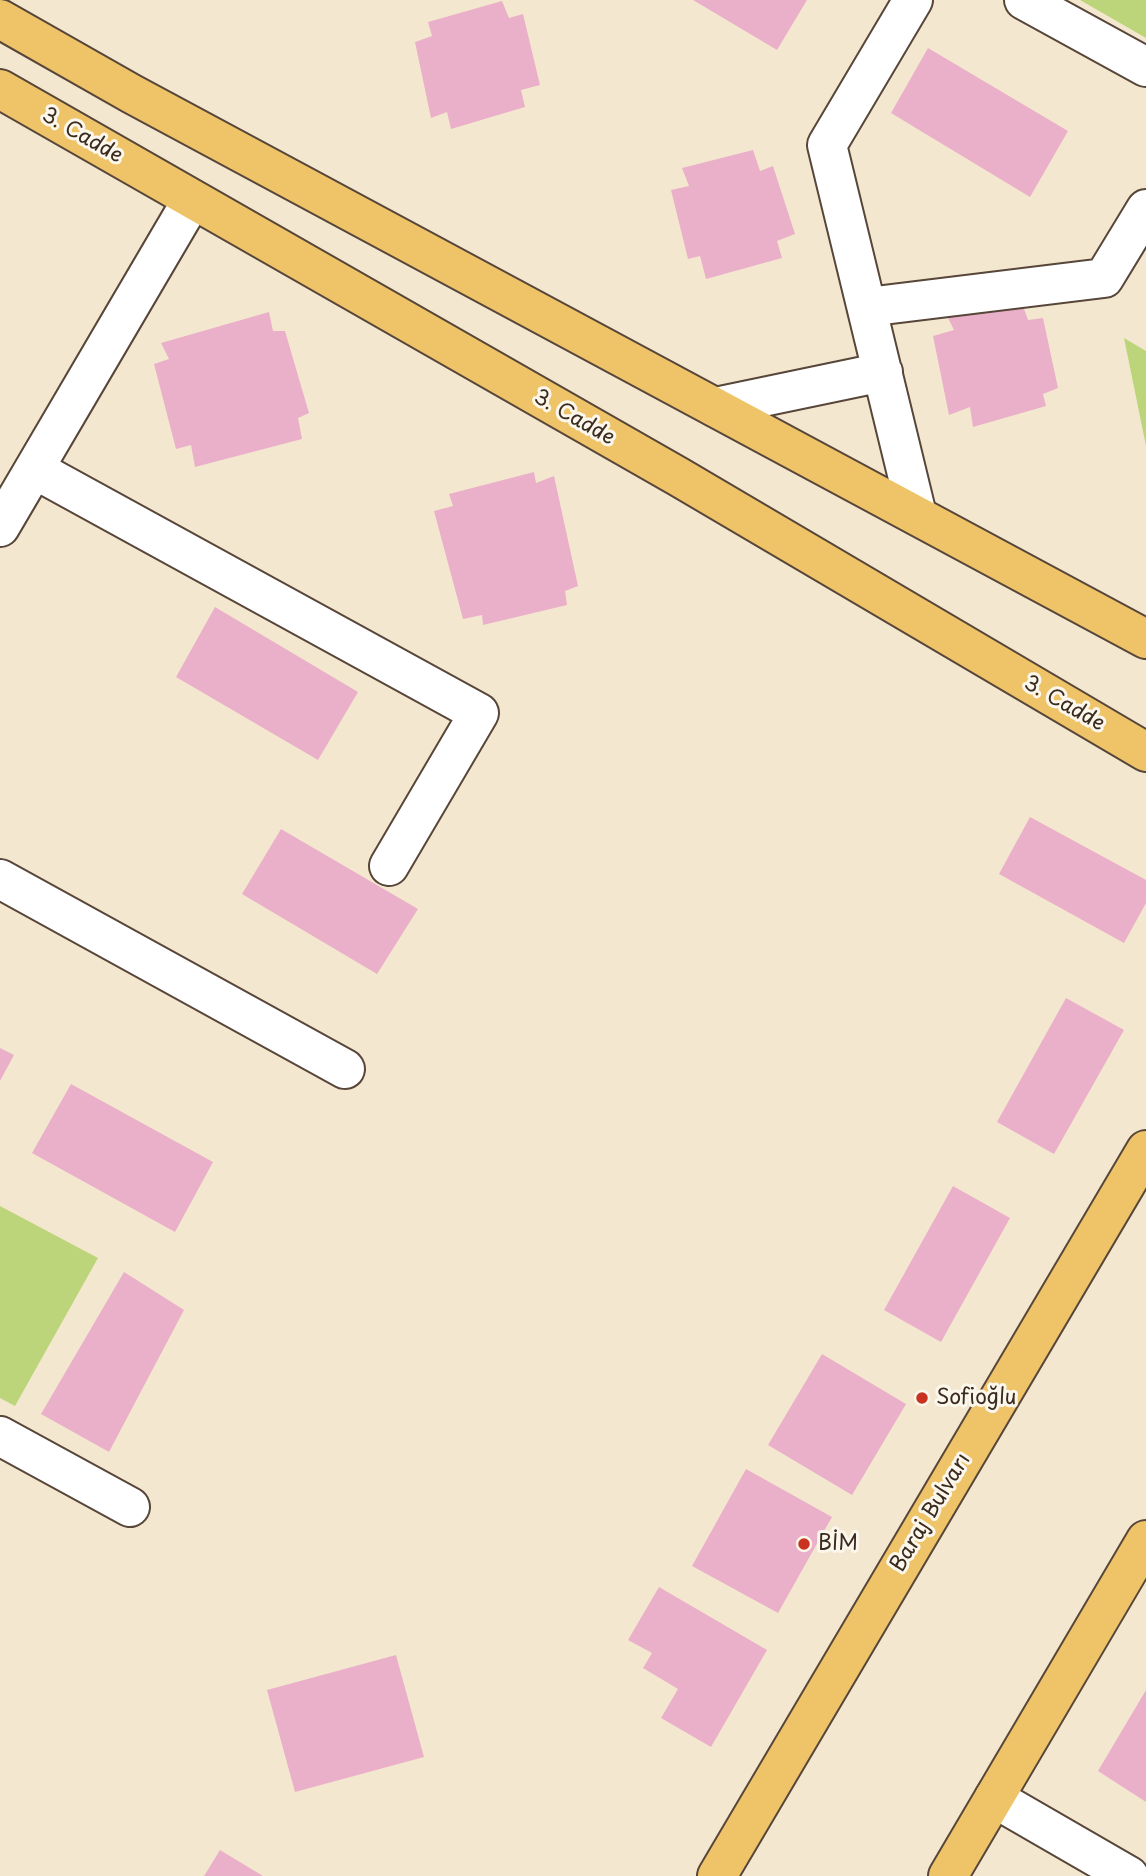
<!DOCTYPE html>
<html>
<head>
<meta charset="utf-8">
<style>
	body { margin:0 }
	canvas { display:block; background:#f4e7cf }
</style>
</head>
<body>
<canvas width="1146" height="1876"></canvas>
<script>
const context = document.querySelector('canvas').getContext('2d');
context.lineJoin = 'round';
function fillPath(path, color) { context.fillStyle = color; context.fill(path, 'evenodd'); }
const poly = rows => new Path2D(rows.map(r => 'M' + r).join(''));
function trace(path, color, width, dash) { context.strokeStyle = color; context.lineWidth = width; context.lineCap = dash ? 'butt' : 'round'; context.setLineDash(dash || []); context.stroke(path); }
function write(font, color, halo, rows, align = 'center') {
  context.font = font + ' "Playpen Sans",sans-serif'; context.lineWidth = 6; context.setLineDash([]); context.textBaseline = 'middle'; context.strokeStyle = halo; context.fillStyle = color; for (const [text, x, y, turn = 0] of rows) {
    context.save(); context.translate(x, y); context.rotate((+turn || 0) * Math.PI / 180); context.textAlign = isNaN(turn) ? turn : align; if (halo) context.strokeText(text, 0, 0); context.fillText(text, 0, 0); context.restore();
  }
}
const green = poly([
	[1080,0,1146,0,1146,38],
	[1124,338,1146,351,1146,446],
	[0,1206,98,1258,15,1406,0,1398]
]);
const building = poly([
	[693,0,807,0,777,50],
	[502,1,509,18,523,14,540,85,521,90,525,107,451,129,447,112,431,118,415,42,432,36,428,22],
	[928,48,1068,131,1030,197,891,113],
	[753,150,760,171,773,166,795,234,777,241,782,258,706,279,700,256,688,259,671,190,689,186,682,168],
	[1022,303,1028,320,1043,318,1058,388,1043,394,1046,406,973,427,970,407,949,415,933,336,954,330,947,316],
	[269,312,273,331,285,331,309,413,298,418,302,439,195,467,191,445,176,449,154,364,169,359,161,343],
	[534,472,536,483,554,476,578,586,565,591,567,605,483,625,482,615,463,619,434,511,453,506,449,494],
	[215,607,358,692,318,760,176,677],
	[1030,817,1146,880,1146,903,1124,943,999,874],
	[281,829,418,909,377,974,242,894],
	[1066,998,1124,1030,1054,1154,997,1122],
	[0,1048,14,1055,0,1081],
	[71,1084,213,1162,175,1232,32,1153],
	[953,1186,1010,1218,941,1342,884,1310],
	[124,1272,184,1310,109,1452,41,1414],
	[822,1354,906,1404,852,1495,768,1445],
	[746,1469,832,1517,778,1613,692,1566],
	[659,1587,767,1650,711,1747,661,1718,678,1689,643,1668,652,1653,628,1640],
	[396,1655,424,1757,295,1792,267,1690],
	[1146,1690,1146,1802,1098,1771],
	[220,1850,263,1876,204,1876]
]);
const minor = poly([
	[913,0,827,145,917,515],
	[1024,0,1146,67],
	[867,307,1104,278,1146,209],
	[715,407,883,372],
	[34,469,479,713,389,866],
	[0,527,192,200],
	[0,879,345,1069],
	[0,1436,130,1507],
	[994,1798,1129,1876]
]);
const major = poly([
	[0,19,132,94,1146,639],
	[0,89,679,477,1146,752],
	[717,1876,1146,1150],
	[948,1876,1146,1540]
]);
const markers = [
	[922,1398,7,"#c8321e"],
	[804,1544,7,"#c8321e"]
];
const streetNames = [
	["3. Cadde",82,136,30],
	["3. Cadde",574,418,30],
	["3. Cadde",1064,704,30],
	["Baraj Bulvarı",931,1513,-59]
];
const poiNames = [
	["Sofioğlu",936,1398],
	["BİM",818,1544]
];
fillPath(green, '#bdd57a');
fillPath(building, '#eab0c9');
trace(minor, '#574639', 42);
trace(major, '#574639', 42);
trace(minor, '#fff', 38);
trace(major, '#efc469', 38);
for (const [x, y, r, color] of markers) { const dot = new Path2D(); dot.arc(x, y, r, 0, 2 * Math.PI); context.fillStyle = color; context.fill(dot); trace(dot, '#fbf7ec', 2.5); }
write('21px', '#3b2a1e', '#fbf7ec', streetNames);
write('21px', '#3b2a1e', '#fbf7ec', poiNames, 'left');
</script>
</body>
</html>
